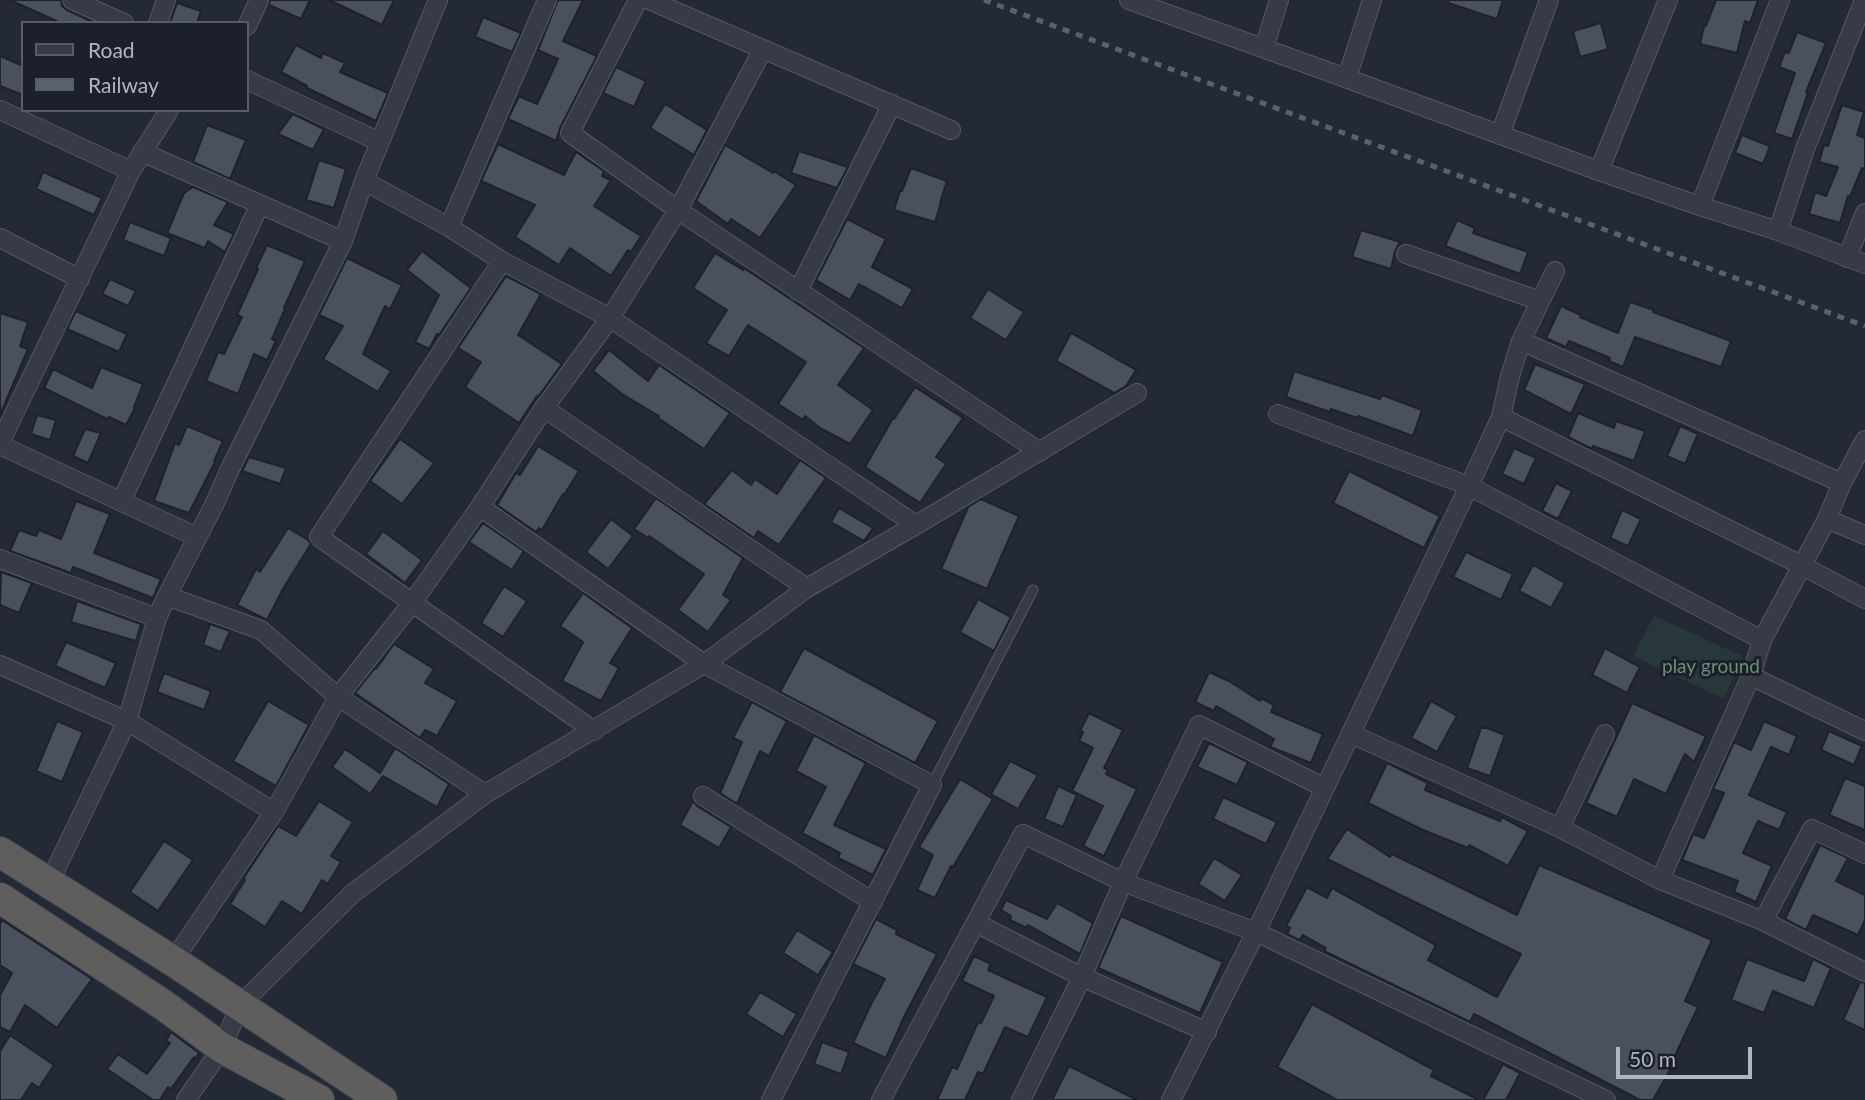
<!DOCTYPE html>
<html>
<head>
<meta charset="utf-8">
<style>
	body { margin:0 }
	#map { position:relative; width:1865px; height:1100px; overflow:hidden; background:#232935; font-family:Lato,sans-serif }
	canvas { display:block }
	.legend { position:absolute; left:21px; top:21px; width:228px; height:91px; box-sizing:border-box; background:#1b202a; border:2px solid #575c67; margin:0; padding:9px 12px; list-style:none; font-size:21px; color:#b0b6c2 }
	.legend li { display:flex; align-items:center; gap:14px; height:35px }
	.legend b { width:35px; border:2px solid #575c67 }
	.scale { position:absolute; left:1616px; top:1047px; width:136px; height:32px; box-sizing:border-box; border:4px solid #b0b6c2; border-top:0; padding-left:9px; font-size:21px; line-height:24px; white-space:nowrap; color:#b0b6c2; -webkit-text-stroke:5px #1b202a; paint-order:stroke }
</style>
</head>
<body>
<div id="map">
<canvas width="1865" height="1100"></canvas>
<ul class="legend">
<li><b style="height:9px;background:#363b45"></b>Road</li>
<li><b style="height:9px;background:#5a616e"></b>Railway</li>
</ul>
<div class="scale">50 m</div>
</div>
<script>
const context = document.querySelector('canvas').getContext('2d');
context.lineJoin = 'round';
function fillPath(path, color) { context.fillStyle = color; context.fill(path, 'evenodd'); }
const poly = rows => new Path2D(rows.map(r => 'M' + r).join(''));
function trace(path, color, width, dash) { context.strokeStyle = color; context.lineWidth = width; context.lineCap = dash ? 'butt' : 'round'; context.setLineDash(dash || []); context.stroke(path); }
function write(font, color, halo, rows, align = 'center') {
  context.font = font + ' Lato,sans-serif'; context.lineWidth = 6; context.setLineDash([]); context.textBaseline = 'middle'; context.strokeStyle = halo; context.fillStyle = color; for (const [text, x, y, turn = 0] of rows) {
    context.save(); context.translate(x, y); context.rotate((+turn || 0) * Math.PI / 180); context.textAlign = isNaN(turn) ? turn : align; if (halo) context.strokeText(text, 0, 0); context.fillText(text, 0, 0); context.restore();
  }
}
const green = poly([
	[1654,616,1742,656,1724,699,1633,656]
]);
const building = poly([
	[10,0,61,0,62,6,67,10,95,23,61,23,10,0],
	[270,0,310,0,301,19,269,5,270,0],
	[329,0,394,0,382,25,329,0],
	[558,0,583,0,563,41,597,56,560,128,556,141,508,119,519,96,537,104,558,59,538,50,558,0],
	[1448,0,1503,0,1497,19,1448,3,1448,0],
	[1716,0,1758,0,1750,23,1745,21,1737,53,1700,44,1704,26,1706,26,1716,0],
	[177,3,201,11,197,23,170,23,177,3],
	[483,17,521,33,512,52,475,37,483,17],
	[1601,23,1608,49,1580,57,1573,31,1601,23],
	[1797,32,1826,43,1806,92,1808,93,1792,139,1774,133,1795,73,1779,67,1785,52,1789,53,1797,32],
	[296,45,321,58,323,53,345,63,340,72,388,93,376,121,307,88,307,86,281,72,296,45],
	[0,56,23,66,23,95,0,86,0,56],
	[616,67,646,81,634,107,603,93,616,67],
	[665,104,707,130,694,155,650,128,665,104],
	[1842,105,1864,112,1857,135,1865,138,1865,169,1862,168,1850,197,1848,196,1840,223,1809,214,1815,192,1826,196,1838,167,1819,162,1824,145,1828,146,1842,105],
	[293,114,324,129,313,150,278,134,293,114],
	[207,125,246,140,230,179,193,162,207,125],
	[1742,135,1770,146,1763,164,1735,153,1742,135],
	[498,144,564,175,576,152,604,171,602,176,611,180,594,206,641,236,631,252,628,250,611,276,570,248,559,265,515,237,535,205,481,181,498,144],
	[725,145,773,173,774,171,796,185,760,238,731,219,728,224,696,201,725,145],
	[799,151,848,167,837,188,791,173,799,151],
	[319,160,346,169,334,208,306,200,319,160],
	[911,168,947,181,940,203,941,203,935,222,894,210,900,191,902,191,911,168],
	[43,172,102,198,94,215,36,189,43,172],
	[193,187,228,202,214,225,234,234,225,252,208,241,205,248,167,233,184,193,193,187],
	[847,219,886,239,872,267,913,289,902,308,859,284,850,300,816,280,847,219],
	[1457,220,1475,228,1473,233,1528,252,1520,274,1445,246,1457,220],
	[130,222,171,238,164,256,123,240,130,222],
	[1361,230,1400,242,1395,251,1391,269,1352,257,1361,230],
	[267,245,305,261,284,308,285,309,272,339,276,341,267,360,254,354,238,394,206,381,218,352,224,354,242,317,237,315,258,269,256,268,267,245],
	[422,251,471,288,439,335,437,334,429,349,415,342,439,295,407,270,422,251],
	[715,253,743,270,744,268,864,348,838,385,873,410,850,444,820,428,805,416,803,420,778,404,806,362,748,325,729,356,706,343,727,310,693,288,715,253],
	[347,258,402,285,390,309,385,306,363,354,391,371,378,392,323,359,343,326,319,315,347,258],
	[506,276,541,294,518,335,562,364,538,397,537,396,519,423,465,387,481,362,458,348,506,276],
	[110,279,136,291,128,306,102,294,110,279],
	[988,289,1024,312,1006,340,970,318,988,289],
	[1630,302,1654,310,1653,312,1731,341,1721,367,1635,337,1623,367,1609,361,1610,358,1569,341,1566,347,1546,338,1561,306,1581,315,1580,317,1618,333,1630,302],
	[76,311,127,334,119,352,67,329,76,311],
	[0,313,28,322,20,346,28,349,0,415,0,313],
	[1071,333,1136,370,1126,386,1114,393,1056,361,1071,333],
	[609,350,648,381,659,365,730,413,704,449,658,418,659,416,622,394,593,371,609,350],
	[1535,364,1585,384,1571,414,1524,390,1535,364],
	[101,367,143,384,134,407,135,408,126,425,109,417,107,419,44,388,53,369,92,388,101,367],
	[1294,371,1380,399,1382,395,1422,410,1413,436,1358,416,1357,418,1331,409,1330,412,1286,397,1294,371],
	[915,387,963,418,936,457,946,464,920,503,865,467,893,418,894,419,915,387],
	[1578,413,1614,428,1616,421,1645,431,1634,461,1593,446,1592,449,1568,437,1578,413],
	[37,415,56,420,50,440,31,434,37,415],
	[187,426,223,441,214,461,215,462,189,513,154,501,175,443,179,445,187,426],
	[1680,426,1698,434,1685,464,1667,456,1680,426],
	[85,429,101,433,88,463,73,456,85,429],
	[400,439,434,463,402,504,370,481,400,439],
	[538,446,579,471,564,495,563,494,542,530,539,528,536,532,497,505,516,473,520,475,538,446],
	[1514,448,1536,458,1524,484,1502,474,1514,448],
	[249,457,286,468,280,484,242,471,249,457],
	[800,460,826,478,779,545,758,531,754,538,704,504,732,470,751,485,755,479,777,494,800,460],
	[1349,471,1440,516,1424,548,1333,503,1349,471],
	[1556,483,1572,491,1558,519,1542,511,1556,483],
	[656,498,743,558,723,595,731,600,708,632,678,610,704,574,649,536,648,538,634,529,656,498],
	[981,499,1019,516,987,589,941,569,968,507,981,499],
	[76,501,110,514,94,553,161,579,153,598,73,567,71,573,10,551,19,530,36,536,39,530,61,539,76,501],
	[839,508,873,528,864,541,831,522,839,508],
	[1622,510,1641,519,1628,546,1610,538,1622,510],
	[611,519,633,536,608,569,586,552,611,519],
	[483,523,524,551,512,570,469,542,483,523],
	[288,528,308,540,311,544,284,587,267,620,237,605,256,569,260,572,288,528],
	[383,531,422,560,405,583,366,554,383,531],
	[1466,552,1513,574,1501,600,1453,577,1466,552],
	[1533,565,1565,583,1551,608,1519,591,1533,565],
	[1,572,32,583,19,613,0,605,1,572],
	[504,586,527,601,503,637,481,623,504,586],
	[583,593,632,628,610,663,619,668,601,701,562,681,583,642,560,626,583,593],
	[978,599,1011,617,994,651,960,632,978,599],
	[77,601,141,624,136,641,71,622,77,601],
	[210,624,230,631,221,652,203,645,210,624],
	[66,642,116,663,105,688,55,666,66,642],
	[394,644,434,669,425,683,457,701,437,736,425,730,420,738,355,693,375,668,376,669,394,644],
	[804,648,938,721,915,763,780,692,804,648],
	[1605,648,1640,667,1627,693,1592,675,1605,648],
	[1209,672,1229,681,1260,701,1261,698,1274,705,1271,712,1323,734,1311,763,1270,747,1274,739,1216,706,1214,711,1195,702,1209,672],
	[164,673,211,691,204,710,157,692,164,673],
	[268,701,309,725,276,786,233,761,268,701],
	[1431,701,1457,716,1437,752,1411,738,1431,701],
	[752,702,787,721,769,756,760,751,737,804,720,793,742,742,733,738,752,702],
	[1632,703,1706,736,1694,762,1685,754,1666,794,1634,779,1617,817,1586,803,1632,703],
	[1089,713,1123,730,1104,768,1108,770,1106,774,1137,789,1104,856,1083,846,1103,806,1072,791,1093,748,1079,741,1083,732,1080,731,1089,713],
	[57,721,83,732,62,782,36,771,57,721],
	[1764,721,1797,736,1789,755,1771,747,1749,795,1787,812,1779,830,1758,821,1743,853,1772,866,1756,902,1734,892,1738,881,1682,860,1693,834,1704,838,1724,793,1713,789,1734,742,1751,750,1764,721],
	[1481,728,1487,728,1505,735,1490,776,1467,768,1481,728],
	[1829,731,1862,746,1854,765,1821,750,1829,731],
	[814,735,866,763,834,825,886,849,873,875,838,858,840,853,802,833,826,787,796,771,814,735],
	[1209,743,1248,762,1237,785,1197,767,1209,743],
	[395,748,449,784,437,807,383,776,370,794,332,767,345,749,380,773,395,748],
	[1010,761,1038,775,1018,809,991,794,1010,761],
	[1387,763,1428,783,1425,790,1500,821,1502,817,1528,831,1508,866,1469,845,1468,848,1423,830,1368,803,1387,763],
	[1845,778,1865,786,1865,830,1829,815,1845,778],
	[960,779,993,799,953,867,951,866,935,898,917,890,933,855,919,847,960,779],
	[1058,786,1077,795,1063,827,1044,819,1058,786],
	[1223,797,1277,822,1266,844,1213,819,1223,797],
	[319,801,353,822,331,856,341,862,328,884,322,880,302,914,282,901,265,927,230,904,245,880,243,878,245,876,278,826,296,836,319,801],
	[693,801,697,806,731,827,719,848,680,825,693,801],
	[1347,829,1390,857,1392,854,1517,915,1539,865,1712,940,1685,1001,1698,1007,1672,1062,1674,1063,1653,1100,1640,1100,1474,1014,1470,1022,1324,951,1326,948,1303,935,1299,940,1287,934,1290,928,1286,926,1307,887,1327,898,1332,888,1436,945,1428,960,1497,997,1521,954,1327,859,1347,829],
	[164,841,193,860,158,911,130,892,164,841],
	[1820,845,1848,858,1836,881,1865,895,1865,920,1858,935,1813,915,1806,930,1785,919,1820,845],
	[1214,858,1242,875,1225,901,1198,884,1214,858],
	[1006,900,1047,919,1057,903,1093,923,1080,954,1028,925,1027,928,1010,920,1011,916,1001,910,1006,900],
	[1121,916,1223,962,1200,1013,1098,968,1121,916],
	[876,919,897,930,896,934,937,954,904,1017,886,1058,853,1043,871,1004,885,979,853,964,876,919],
	[2,920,92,979,57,1028,25,1005,10,1032,0,1027,0,995,12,973,0,965,0,923,2,920],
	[797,930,833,952,818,975,783,953,797,930],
	[974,956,991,964,988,970,1047,997,1028,1037,1005,1027,983,1074,978,1072,965,1100,937,1100,952,1067,957,1069,978,1022,981,1023,994,996,962,981,974,956],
	[1747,959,1804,981,1813,959,1831,968,1814,1008,1773,991,1764,1013,1731,1000,1747,959],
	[1860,982,1865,983,1865,1030,1843,1020,1860,982],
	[760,992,797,1014,783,1037,746,1014,760,992],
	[1312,1004,1434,1070,1431,1076,1479,1100,1337,1100,1277,1067,1312,1004],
	[171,1032,199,1053,196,1059,194,1057,171,1089,168,1087,160,1100,153,1100,107,1069,118,1054,147,1074,170,1043,166,1041,171,1032],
	[10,1035,54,1065,39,1088,32,1083,21,1100,0,1100,0,1051,10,1035],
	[822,1042,849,1052,841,1074,814,1064,822,1042],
	[1503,1064,1520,1073,1506,1100,1483,1100,1503,1064],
	[1069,1066,1137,1100,1052,1100,1069,1066]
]);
const service = poly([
	[932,785,1033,590]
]);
const minor = poly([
	[72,0,124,23],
	[638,0,570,133,678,210,1040,452],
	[649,0,951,130],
	[1129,0,1321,69,1599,171,1700,206,1778,231,1865,264],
	[158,23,166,0],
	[247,26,259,0],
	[1264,48,1279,0],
	[1347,78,1372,0],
	[247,80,380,142],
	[0,110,131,171],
	[1500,135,1549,0],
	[142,152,343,241,364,181,449,227,502,261,610,318,916,525],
	[1599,171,1668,0],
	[364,181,438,0],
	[1700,206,1780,0],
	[449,227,547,0],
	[1778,231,1805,149,1864,0],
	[0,238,80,279],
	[1406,254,1540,301],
	[1847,258,1865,213],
	[502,261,319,537,594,731],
	[798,291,892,104],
	[1521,341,1842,483],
	[544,408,807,588],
	[1278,414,1469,486,1762,640],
	[1501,417,1801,565,1865,599],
	[0,443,131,171,169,110],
	[0,445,197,537],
	[121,502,260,204],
	[480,507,704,664,932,785,771,1100],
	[1827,519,1865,535],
	[0,559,157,618],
	[167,596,261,630,338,697,485,794],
	[0,665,127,721,274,812],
	[1751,676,1865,731],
	[1351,734,1560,828,1660,880,1751,676,1762,640,1827,519,1842,483,1865,440],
	[703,796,873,902],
	[1560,828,1605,734],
	[1660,880,1763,921,1865,972],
	[49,883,127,721,157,618,167,596,214,505,230,469,343,241],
	[1763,921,1812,829,1865,854],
	[976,923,1082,977,1207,1032],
	[173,961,274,812,338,697,412,603,480,507,544,408,610,318,678,210,763,49],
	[186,1100,222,1048,240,1005,353,893,485,794,704,664,807,588,916,525,1137,393],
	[881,1100,1023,834,1123,882,1256,932,1606,1100],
	[1021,1100,1082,977,1123,882,1199,725,1325,788],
	[1171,1100,1256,932,1469,486,1501,417,1510,376,1521,341,1555,271]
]);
const trunk = poly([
	[0,852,173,961,382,1100],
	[0,898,162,1004,222,1048,319,1100]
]);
const rail = poly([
	[984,0,1865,326]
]);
const parkNames = [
	["play ground",1711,667]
];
fillPath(green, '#28383a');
fillPath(building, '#49505e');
trace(building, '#1d222c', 2);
trace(service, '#535963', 11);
trace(minor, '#535963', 20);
trace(trunk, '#404650', 32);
trace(service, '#363b45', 9);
trace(minor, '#363b45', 18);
trace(trunk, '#5f5e5c', 30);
trace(rail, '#5a616e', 5, [7, 7]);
write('19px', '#6b8f76', '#1b202a', parkNames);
</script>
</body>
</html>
